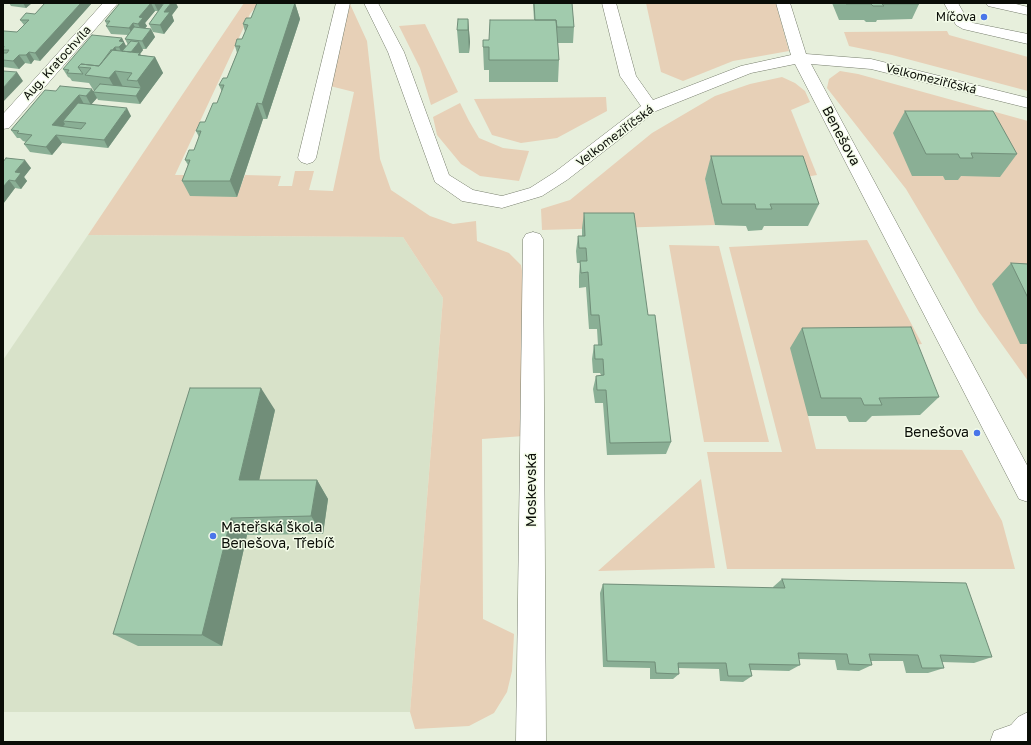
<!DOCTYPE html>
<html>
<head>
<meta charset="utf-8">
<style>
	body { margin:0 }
	#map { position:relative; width:1031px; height:745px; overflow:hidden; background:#e7efdc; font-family:"Golos Text",sans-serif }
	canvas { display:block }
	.frame { position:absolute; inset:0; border:4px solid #0a0d07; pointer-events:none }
</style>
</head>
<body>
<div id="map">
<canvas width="1031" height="745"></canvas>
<div class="frame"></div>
</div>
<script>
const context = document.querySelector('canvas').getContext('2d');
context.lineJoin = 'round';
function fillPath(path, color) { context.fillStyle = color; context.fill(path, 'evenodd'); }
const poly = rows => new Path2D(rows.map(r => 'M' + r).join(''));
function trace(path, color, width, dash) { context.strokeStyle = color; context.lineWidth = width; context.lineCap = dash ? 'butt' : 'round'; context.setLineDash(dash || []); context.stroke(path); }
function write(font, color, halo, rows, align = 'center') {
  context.font = font + ' "Golos Text",sans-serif'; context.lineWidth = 3; context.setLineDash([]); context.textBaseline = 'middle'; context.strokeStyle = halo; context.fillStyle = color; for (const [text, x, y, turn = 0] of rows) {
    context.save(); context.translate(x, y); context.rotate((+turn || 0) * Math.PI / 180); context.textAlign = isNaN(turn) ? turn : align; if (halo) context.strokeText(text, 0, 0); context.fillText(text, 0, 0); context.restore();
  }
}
const built = poly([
	[88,235,403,237,443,298,410,712,3,712,3,360]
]);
const green = poly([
	[244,3,276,3,254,9,250,14,175,175,198,175,190,196,237,196,245,175,281,176,278,186,292,186,295,171,314,171,309,190,333,191,354,92,330,86,350,4,367,41,380,159,391,190,430,216,453,224,476,221,477,241,509,253,521,265,524,283,524,436,482,439,483,619,514,634,512,671,507,692,494,713,469,726,415,729,410,712,443,298,403,237,88,235],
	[646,3,776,3,789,51,733,61,683,81,661,72],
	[425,24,458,92,431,105,420,68,399,26],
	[947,31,949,35,1028,57,1028,91,892,55,849,46,844,32],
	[840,71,858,74,1028,121,1028,381,979,312,906,189,827,88,829,79],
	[782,77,795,83,805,91,810,102,791,110,817,175,794,179,705,179,715,225,542,230,541,209,570,200,652,133,715,96,750,84],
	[606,97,607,111,557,138,521,143,492,135,474,99],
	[460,103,469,121,479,138,503,148,529,151,519,181,480,176,461,164,437,135,433,117],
	[867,240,922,344,896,347,808,416,816,449,962,450,1002,521,1015,569,727,569,707,452,782,452,729,247],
	[669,245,719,246,769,442,704,442],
	[701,479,715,568,598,571]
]);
const minor = poly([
	[103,3,118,3,9,128,3,129,3,114,103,3],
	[336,3,350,3,316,158,313,162,307,164,301,162,298,158,336,3],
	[364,3,378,3,404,52,449,175,473,190,502,196,530,188,555,172,641,106,620,76,602,3,616,3,636,76,653,100,741,66,791,55,776,3,790,3,806,54,871,59,1028,98,1028,108,871,69,811,64,1028,467,1028,502,1019,499,795,64,751,73,656,111,567,180,542,196,502,208,462,201,435,182,388,52,364,3],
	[944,3,958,3,967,19,973,23,1028,34,1028,44,963,29,956,25,944,3],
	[986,3,1012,3,1028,7,1028,15,988,6,986,3],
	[533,232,540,234,543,239,546,742,516,742,523,239,526,234,533,232],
	[1028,712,1028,742,990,742,994,731,1011,725,1018,717,1028,712]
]);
const wall = poly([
	[9,3,32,3,26,8,11,6],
	[45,3,92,3,40,61,34,60,31,64,25,63,19,69,3,67,3,32,17,32,24,25,20,20,35,14],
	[120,3,162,3,163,5,178,7,172,15,174,21,164,34,153,32,149,24,158,11,155,11,145,23,147,26,145,28,151,29,155,37,146,49,142,49,143,50,140,54,141,55,155,57,163,73,140,104,98,100,97,98,91,104,131,116,108,148,62,143,52,155,30,152,24,144,26,142,23,141,20,138,17,138,11,130,56,91,93,92,94,91,89,83,72,81,70,78,68,77,63,69,122,38,126,46,128,45,125,39,128,35,111,34,106,26,107,25,105,21],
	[295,3,300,19,267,119,263,119,237,197,190,196,182,181,188,165,185,160,194,150,199,137,196,131,205,122,217,103,222,92,219,85,227,78,237,53,235,46,242,39,245,32,243,24,251,18],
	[533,3,572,3,574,27,573,43,558,43,559,60,558,82,489,82,489,70,484,70,483,47,489,40,534,20],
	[832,3,919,3,919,4,912,19,877,20,876,22,866,22,864,20,839,20],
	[468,19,470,42,469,53,459,53,457,30],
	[905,111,1017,154,1000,177,961,176,958,180,945,180,943,176,912,176,893,133],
	[711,156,819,204,808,226,764,226,762,230,748,231,746,226,715,225,705,179],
	[6,158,31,168,24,177,27,181,21,189,15,188,3,204],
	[584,213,648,315,671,442,666,454,607,455,603,403,595,403,593,389,596,376,601,375,600,373,593,373,592,359,594,345,598,345,597,329,589,329,586,287,579,288,579,276,580,263,577,263,576,251,578,236,582,236,582,228],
	[1011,263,1028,264,1028,344,1020,344,992,284],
	[802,328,939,397,920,415,872,416,866,422,849,422,846,416,808,416,790,348],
	[275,410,259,480,317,480,328,499,323,534,247,535,222,646,138,646,113,634],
	[782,579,992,657,974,663,942,662,944,668,928,673,906,673,903,661,871,661,872,665,859,671,837,670,835,660,799,659,800,665,789,671,751,670,752,676,743,682,720,681,719,669,678,668,679,674,673,679,650,679,650,668,603,667,600,593,603,584,773,588,773,587]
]);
const shadedWall = poly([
	[23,3,32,3,26,8],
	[81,3,92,3,40,61,35,53],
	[151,3,155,11,145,23,147,26,142,32,138,24,139,17],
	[154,3,162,3,163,6,158,11],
	[171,3,176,3,178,7,172,15,174,21,164,34,160,25,164,12],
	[295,3,300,19,267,119,262,104],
	[468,19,470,42,469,53,468,30],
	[133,23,137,32,133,36,129,28],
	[151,29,155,37,146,49,142,41],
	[122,38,128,50,123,56,119,47,119,41],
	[139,42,143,50,140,54,147,67,155,57,163,73,140,104,136,96,141,88,126,59],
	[115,47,119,55,99,66],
	[29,52,34,60,31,64,26,55],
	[19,55,25,63,19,69,13,61],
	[115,71,123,87,118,94,109,78],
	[17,72,23,81,3,102,3,88],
	[92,89,97,98,91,105,86,96],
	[79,95,84,104,63,121,65,124,57,133,52,125],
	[257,103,263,119,237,197,230,181],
	[127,108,131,116,108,148,104,140],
	[56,135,62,143,52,155,46,147],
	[25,160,31,168,24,177,27,181,21,189,15,181,15,172],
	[9,180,15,188,3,204,3,187],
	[261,388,275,410,255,499,239,480],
	[317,480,328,499,323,534,311,516],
	[231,518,247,535,222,646,202,635]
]);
const building = poly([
	[45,3,81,3,35,53,29,52,26,55,19,55,13,61,3,60,3,53,7,53,9,50,3,50,4,46,3,46,3,32,4,31,17,32,29,20,20,20,26,13,35,14,45,3],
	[120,3,151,3,139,17,143,18,138,24,133,23,129,28,106,26,110,21,105,21,120,3],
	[164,3,171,3,164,12,170,12,160,25,149,24,164,3],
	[257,3,295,3,262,104,257,103,230,181,182,181,190,160,185,160,189,150,194,150,201,131,196,131,200,122,205,122,213,103,217,103,224,85,219,85,223,78,227,78,240,46,235,46,237,39,242,39,248,25,243,24,246,18,251,18,257,3],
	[534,3,572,3,574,27,557,27,556,20,535,20,534,3],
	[845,3,919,3,919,4,882,4,884,6,873,6,871,4,846,4,845,3],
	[458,19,468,19,468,30,457,30,458,19],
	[490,20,556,20,559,60,489,60,489,47,483,47,483,40,489,40,490,20],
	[134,27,151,29,142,41,125,39,134,27],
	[92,35,122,38,119,41,124,42,119,47,115,47,99,66,81,64,78,67,83,74,67,73,69,70,63,69,92,35],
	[131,41,139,42,131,52,122,51,131,41],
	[111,50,140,53,138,55,155,57,137,81,127,80,132,73,115,71,109,78,85,75,91,68,78,67,81,64,99,66,111,50],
	[3,71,17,72,3,88,3,71],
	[100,84,141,88,136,96,93,92,100,84],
	[60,86,92,89,86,96,79,95,52,125,81,129,86,123,63,121,78,103,127,108,104,140,56,135,46,147,24,144,32,135,17,133,19,131,11,130,45,90,56,91,60,86],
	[905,111,993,111,1017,154,971,153,973,158,960,158,958,154,926,154,905,111],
	[711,156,803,156,819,204,770,204,772,209,756,209,755,204,722,204,711,156],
	[6,158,25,160,15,172,21,173,15,181,9,180,3,187,3,162,6,158],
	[584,213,634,213,648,315,655,315,671,442,610,443,606,390,597,390,596,376,604,375,603,359,595,359,594,345,602,345,599,315,591,315,588,272,581,273,580,261,587,261,586,248,579,248,578,236,585,236,584,213],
	[1011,263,1028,264,1028,298,1011,263],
	[911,327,939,397,879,398,882,405,864,405,861,398,821,398,802,328,911,327],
	[190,388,261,388,239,480,317,480,311,516,231,518,202,635,113,634,190,388],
	[782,579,966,583,992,657,940,655,944,668,922,668,918,655,869,654,872,665,849,664,847,654,798,653,800,665,749,664,752,676,728,676,726,663,678,663,679,674,656,673,655,662,607,661,603,584,785,588,782,579]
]);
const markers = [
	[984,17,4,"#4a76e9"],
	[977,433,4,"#4a76e9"],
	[213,536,4,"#4a76e9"]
];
const farPoinames = [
	["Míčova",976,17]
];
const farStreetnames = [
	["Aug. Kratochvíla",57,63,-48],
	["Velkomeziříčská",931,79,14],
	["Velkomeziříčská",615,136,-37]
];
const streetNames = [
	["Benešova",841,136,62],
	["Moskevská",532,490,-90]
];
const poiNames = [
	["Benešova",969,433],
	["Mateřská škola",221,528,"left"],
	["Benešova, Třebíč",221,544,"left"]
];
fillPath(built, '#d8e2c9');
fillPath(green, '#e7d0b7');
trace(minor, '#777e6d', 1);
fillPath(minor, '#fff');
fillPath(wall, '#8aaf95');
fillPath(shadedWall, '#718e79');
fillPath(building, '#a1cbad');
trace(building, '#718e79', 1);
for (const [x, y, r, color] of markers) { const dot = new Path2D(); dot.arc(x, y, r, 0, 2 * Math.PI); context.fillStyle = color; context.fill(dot); trace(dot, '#f4fce9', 1.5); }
write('12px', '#0a0d07', '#f4fce9', farPoinames, 'right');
write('12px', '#0a0d07', '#f4fce9', farStreetnames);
write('14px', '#0a0d07', '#f4fce9', streetNames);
write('14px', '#0a0d07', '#f4fce9', poiNames, 'right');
</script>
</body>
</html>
